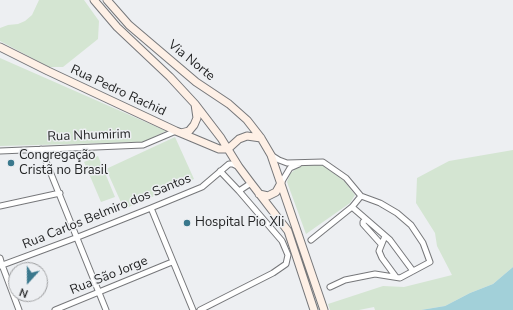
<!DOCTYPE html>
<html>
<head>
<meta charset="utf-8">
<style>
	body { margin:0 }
	#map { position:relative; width:513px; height:310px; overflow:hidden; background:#edeff2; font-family:"Nunito Sans",sans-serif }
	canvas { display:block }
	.north { position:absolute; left:8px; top:262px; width:40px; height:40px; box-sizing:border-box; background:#edeff2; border:1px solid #9d9ea0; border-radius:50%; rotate:201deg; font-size:11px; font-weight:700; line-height:16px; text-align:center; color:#242526 }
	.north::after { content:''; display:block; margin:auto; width:14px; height:18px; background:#3a788d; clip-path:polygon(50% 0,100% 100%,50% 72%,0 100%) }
</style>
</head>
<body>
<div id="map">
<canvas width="513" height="310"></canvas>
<div class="north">N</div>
</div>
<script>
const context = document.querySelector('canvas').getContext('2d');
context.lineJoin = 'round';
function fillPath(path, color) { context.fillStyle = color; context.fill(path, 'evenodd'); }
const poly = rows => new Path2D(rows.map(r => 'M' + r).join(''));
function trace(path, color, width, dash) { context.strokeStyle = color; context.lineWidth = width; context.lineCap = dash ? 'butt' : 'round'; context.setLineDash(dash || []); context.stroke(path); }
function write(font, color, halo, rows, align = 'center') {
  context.font = font + ' "Nunito Sans",sans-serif'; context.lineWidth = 3; context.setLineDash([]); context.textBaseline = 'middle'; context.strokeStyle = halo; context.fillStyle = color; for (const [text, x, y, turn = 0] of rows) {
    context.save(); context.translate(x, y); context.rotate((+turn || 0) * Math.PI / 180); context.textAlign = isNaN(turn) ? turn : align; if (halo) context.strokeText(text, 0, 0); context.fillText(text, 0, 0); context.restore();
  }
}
const green = poly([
	[39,0,84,0,99,21,98,39,63,67,49,67,0,41,0,28,8,25,18,24,25,21,32,15],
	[0,58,166,131,143,142,0,146],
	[175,137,194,179,124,209,106,169],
	[513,150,513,267,493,284,470,293,445,306,421,310,375,310,374,307,359,310,330,310,328,304,383,286,404,287,452,275,437,246,435,233,416,203,417,178,449,161],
	[98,156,115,197,101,202,84,162],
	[321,164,344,181,355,195,350,203,306,234,287,182,290,174,299,166]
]);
const water = poly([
	[513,267,513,310,421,310,445,306,470,293,493,284]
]);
const street = poly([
	[41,149,106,310],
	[0,151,143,145,176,131],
	[271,155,279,160,287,163,323,162,346,178,361,196,380,203,397,213,411,225,423,243,430,262,400,278,375,274,345,280,330,287],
	[281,183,290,168,299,164],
	[239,191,251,183],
	[0,206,60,193],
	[352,207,390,240,413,271],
	[151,208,193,310],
	[366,219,363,222,363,224,381,244],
	[385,236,379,251,382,258,396,277],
	[311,240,352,207,361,196],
	[0,258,2,265,19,310],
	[0,266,78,237,151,208,202,187,229,164,233,164,237,166],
	[55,310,172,262],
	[200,310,273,273,286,264,288,255,282,241,239,191,220,171]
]);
const secondary = poly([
	[94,0,117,27,170,77,195,104,221,138,239,167,251,183,288,231,314,310],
	[107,0,129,25,196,82,229,104,247,120,261,138,271,155,324,310],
	[0,47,48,71,176,131,219,149,228,149],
	[181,133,189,131,194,125,197,118,195,104],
	[228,149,239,139,247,136,261,138],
	[259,194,268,196,276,192,281,183]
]);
const markers = [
	[11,163,4,"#3a788d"],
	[187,223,4,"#3a788d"]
];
const streetNames = [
	["Via Norte",191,61,39],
	["Rua Pedro Rachid",118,91,25],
	["Rua Nhumirim",89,136,-2],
	["Rua Carlos Belmiro dos Santos",107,212,-22],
	["Rua São Jorge",109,276,-22]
];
const poiNames = [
	["Congregação",19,156],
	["Cristã no Brasil",19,171],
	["Hospital Pio XIi",195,223]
];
fillPath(green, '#d4e5d2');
fillPath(water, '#a2d0d9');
trace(street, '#76777a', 7);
trace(secondary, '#76777a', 9);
trace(street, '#fff', 5);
trace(secondary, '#fef0e6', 7);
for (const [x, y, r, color] of markers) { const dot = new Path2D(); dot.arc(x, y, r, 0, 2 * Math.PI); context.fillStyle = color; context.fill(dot); trace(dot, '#edeff2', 1.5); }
write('13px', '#242526', '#edeff2', streetNames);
write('13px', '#242526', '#edeff2', poiNames, 'left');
</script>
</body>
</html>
